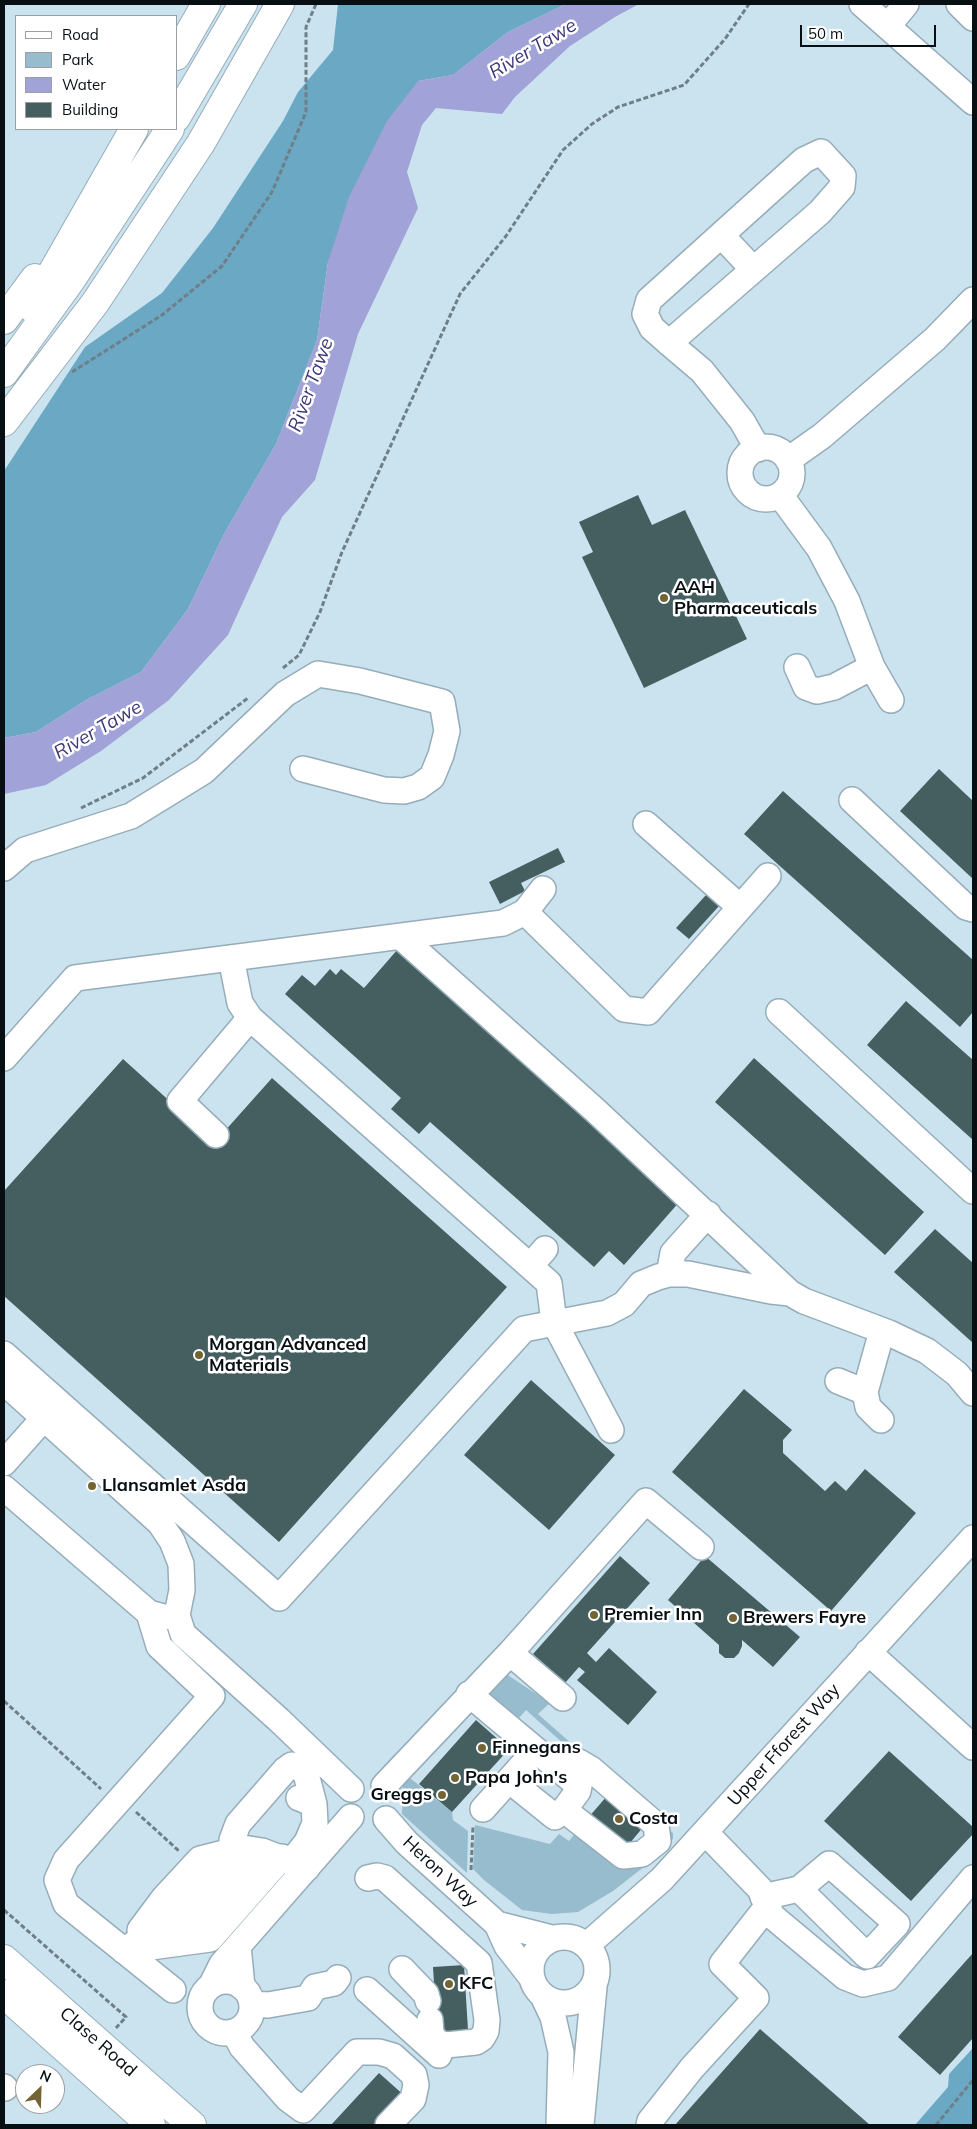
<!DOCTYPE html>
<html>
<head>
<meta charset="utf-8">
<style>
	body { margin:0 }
	#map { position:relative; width:977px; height:2129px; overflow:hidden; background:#cbe3ef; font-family:Mulish,sans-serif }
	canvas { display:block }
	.frame { position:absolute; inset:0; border:5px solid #070f13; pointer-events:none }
	.legend { position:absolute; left:15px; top:15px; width:162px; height:115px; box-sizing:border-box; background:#fff; border:1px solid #9c9fa1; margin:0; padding:6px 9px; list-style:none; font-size:15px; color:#070f13 }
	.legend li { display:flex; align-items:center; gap:10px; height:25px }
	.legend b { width:25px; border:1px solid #9c9fa1 }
	.north { position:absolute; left:15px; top:2064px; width:50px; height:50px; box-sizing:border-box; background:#fff; border:1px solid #9c9fa1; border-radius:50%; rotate:24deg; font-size:14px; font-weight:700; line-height:20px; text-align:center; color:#070f13 }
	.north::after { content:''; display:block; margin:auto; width:18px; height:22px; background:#736533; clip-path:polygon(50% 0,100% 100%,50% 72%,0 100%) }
	.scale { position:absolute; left:800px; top:25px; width:136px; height:22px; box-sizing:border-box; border:2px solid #070f13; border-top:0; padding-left:6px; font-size:15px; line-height:18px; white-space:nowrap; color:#070f13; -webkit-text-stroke:4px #fff; paint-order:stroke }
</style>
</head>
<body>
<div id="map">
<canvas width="977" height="2129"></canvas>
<div class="frame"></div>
<ul class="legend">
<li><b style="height:6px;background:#fff"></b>Road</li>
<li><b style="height:14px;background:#96bcce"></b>Park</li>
<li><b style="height:14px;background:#a1a2d7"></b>Water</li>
<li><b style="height:14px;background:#455f61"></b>Building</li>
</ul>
<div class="north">N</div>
<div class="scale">50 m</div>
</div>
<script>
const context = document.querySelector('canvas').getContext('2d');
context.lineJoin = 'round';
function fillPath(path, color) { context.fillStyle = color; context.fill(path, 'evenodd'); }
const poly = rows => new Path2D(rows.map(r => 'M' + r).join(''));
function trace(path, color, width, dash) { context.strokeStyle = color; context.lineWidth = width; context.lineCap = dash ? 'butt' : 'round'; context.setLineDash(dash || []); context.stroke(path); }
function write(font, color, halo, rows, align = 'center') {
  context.font = font + ' Mulish,sans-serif'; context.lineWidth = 5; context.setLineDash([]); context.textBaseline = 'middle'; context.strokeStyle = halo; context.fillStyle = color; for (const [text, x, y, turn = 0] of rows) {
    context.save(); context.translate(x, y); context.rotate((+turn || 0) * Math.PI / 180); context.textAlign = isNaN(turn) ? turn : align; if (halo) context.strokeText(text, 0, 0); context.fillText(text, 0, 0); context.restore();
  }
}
const green = poly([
	[506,1674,550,1703,538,1714,673,1833,673,1839,649,1863,613,1891,578,1912,552,1914,522,1910,484,1880,473,1869,475,1825,550,1844,559,1834,569,1841,577,1831,607,1855,664,1839,558,1753,565,1745,526,1710,518,1719,487,1692],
	[410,1778,452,1812,453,1820,468,1831,467,1873,402,1814,403,1785]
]);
const forest = poly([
	[338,4,566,4,508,32,453,75,418,81,328,262,317,340,276,444,224,534,188,609,141,672,86,700,36,732,4,738,4,471,85,347,162,293,213,228,283,121,298,92,333,50],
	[973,2048,973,2125,915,2125,948,2087,949,2074]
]);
const water = poly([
	[566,4,639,4,615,17,570,46,515,97,502,114,436,108,422,125,407,172,418,208,358,334,315,480,282,517,228,635,169,700,101,751,46,785,4,794,4,738,36,732,86,700,141,672,188,609,224,534,276,444,317,340,328,262,349,197,387,121,418,81,453,75,508,32]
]);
const building = poly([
	[638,495,652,525,685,510,747,639,644,688,582,557,593,552,579,522],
	[939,769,973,801,973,879,900,811],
	[783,791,973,960,973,1012,960,1027,744,834],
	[558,848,565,862,521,883,525,891,500,904,489,882],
	[706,895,719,906,689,939,676,928],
	[398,949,681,1200,624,1265,609,1251,594,1267,430,1122,419,1134,391,1109,401,1098,285,994,302,975,315,986,330,969,336,975,341,969,364,988],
	[906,1001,973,1060,973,1140,867,1045],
	[754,1058,924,1212,885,1255,715,1102],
	[123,1059,215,1142,272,1078,507,1287,279,1542,4,1296,4,1191],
	[935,1229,973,1263,973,1343,894,1272],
	[531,1380,615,1455,549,1530,464,1455],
	[744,1389,792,1430,783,1440,783,1453,825,1491,835,1481,846,1491,865,1469,916,1513,831,1611,672,1472],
	[620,1556,650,1583,587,1653,596,1662,609,1648,657,1692,628,1725,577,1680,585,1672,579,1667,565,1683,533,1654],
	[705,1556,800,1637,773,1667,742,1640,742,1646,739,1653,734,1658,725,1658,719,1653,719,1645,668,1600],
	[476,1720,509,1749,452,1812,419,1784],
	[889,1751,973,1827,973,1834,911,1901,824,1821],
	[613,1789,649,1820,625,1849,588,1818],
	[973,1953,973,2038,940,2075,898,2037],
	[464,1965,468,2030,437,2032,422,2020,420,2001,435,2000,433,1967],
	[760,2029,870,2125,675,2125],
	[379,2073,406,2097,380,2125,331,2125]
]);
const path = poly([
	[72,372,162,315,222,266,272,192,306,112,306,27,316,4],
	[283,668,299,655,320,612,342,552,460,294,506,236,563,150,592,124,618,107,684,85,725,39,749,4],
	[81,808,143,778,248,698],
	[4,1701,101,1789],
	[136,1812,179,1851],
	[471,1870,473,1827],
	[4,1910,126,2017,116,2028],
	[936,2125,973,2080]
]);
const minor = poly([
	[862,4,973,102],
	[959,4,973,18],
	[888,26,906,4],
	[721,235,753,269],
	[669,343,820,212,842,187,843,176,821,152,804,160,649,300,645,314,652,328,669,343,702,371,742,421,758,449],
	'740 473a26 26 0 1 1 52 0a26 26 0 1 1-52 0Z',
	[788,460,822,436,935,339,973,300],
	[780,495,819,548,847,601,872,667,891,700],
	[797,667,806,687,817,691,834,687,872,667],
	[852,800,966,907,973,909],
	[646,824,740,907],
	[4,868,25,850,131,816,204,771,285,694,318,674,360,681,442,702,447,731,441,755,432,777,418,787,404,791,384,790,303,769],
	[525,912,624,1009,648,1012,768,876],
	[401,937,596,1111,790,1293],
	[231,958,240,1003,250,1018,549,1283,554,1322,611,1430],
	[779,1012,973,1191],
	[4,1058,75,978,503,923,525,912,543,889],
	[216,1135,180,1101,250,1018],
	[530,1266,545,1249],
	[669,1274,673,1253,708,1214],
	[4,1354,279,1598,524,1329,607,1313,624,1304,641,1284,658,1277,669,1274,688,1274,771,1291,790,1293,804,1301,889,1333,927,1351,957,1374,973,1393],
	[838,1381,865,1392,868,1407,881,1420],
	[4,1382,160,1523,172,1541,181,1564,182,1590,177,1615,183,1634,279,1720,351,1789],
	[865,1392,882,1331],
	[4,1463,44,1418],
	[4,1488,149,1613,164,1617],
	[149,1613,159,1646,212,1696,66,1860,57,1880,66,1904,173,1990],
	[868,1652,973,1747],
	[510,1653,563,1698],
	[469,1694,579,1786,578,1791,564,1810,555,1817,509,1780],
	[556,1765,579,1762,591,1769,656,1825,658,1841,642,1854,623,1856,564,1810],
	[384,1786,510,1653,646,1501,701,1547],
	[483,1809,536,1750],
	[386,1819,407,1843,497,1924,507,1946,532,1978],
	[705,1832,760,1889,772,1916,845,1977,863,1984,888,1978,973,1878],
	[292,1861,307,1842,315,1823,314,1804,299,1798],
	[368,1878,377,1876,385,1878,479,1963,487,2020,486,2031,482,2038,476,2042,446,2045,437,2042,431,2034,430,2020],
	[763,1897,799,1889,829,1864,897,1924,867,1956,799,1889],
	[497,1924,552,1938],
	[140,1930,164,1898,200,1859,243,1848,262,1851,307,1868],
	[167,1936,193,1927,262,1851],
	'531 1970a33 33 0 1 1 66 0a33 33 0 1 1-66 0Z',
	[587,1945,662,1879,973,1538],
	[238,1946,351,1817],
	[129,1950,210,1939,282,1857],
	[124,1951,180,1911,235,1850,232,1840,238,1824,285,1770,292,1765,300,1768,306,1774,314,1804],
	[402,1969,426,1994,428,2001],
	'200 2007a26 26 0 1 1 52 0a26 26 0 1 1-52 0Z',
	[211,1986,222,1964,238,1946,242,1987],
	[367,1990,439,2055],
	[543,1996,553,2017,561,2052,559,2125],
	[252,2004,268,2005,308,1998,315,1987,334,1983,338,1978],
	[234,2032,242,2047,288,2099,303,2110,357,2052,379,2052,393,2056,414,2075,416,2085,413,2099,388,2125],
	[4,2087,5,2088],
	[581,2125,594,1987],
	[649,2125,650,2121,692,2068,756,1998,722,1964,766,1908]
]);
const major = poly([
	[176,56,206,4],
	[176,118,243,4],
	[32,308,134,129],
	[4,320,35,278],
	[4,373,71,280,170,129],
	[4,422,95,303,201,143,280,4],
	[4,1959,192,2125],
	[4,1994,151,2125]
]);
const markers = [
	[664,598,5,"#736533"],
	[199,1355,5,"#736533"],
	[92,1486,5,"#736533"],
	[594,1615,5,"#736533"],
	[733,1618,5,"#736533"],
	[482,1748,5,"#736533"],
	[455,1778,5,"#736533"],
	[442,1795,5,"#736533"],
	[619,1819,5,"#736533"],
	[449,1984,5,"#736533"]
];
const poiNames = [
	["AAH",674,588],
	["Pharmaceuticals",674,609],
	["Morgan Advanced",209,1345],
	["Materials",209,1366],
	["Llansamlet Asda",102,1486],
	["Premier Inn",604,1615],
	["Brewers Fayre",743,1618],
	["Finnegans",492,1748],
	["Papa John's",465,1778],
	["Greggs",432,1795,"right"],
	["Costa",629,1819],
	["KFC",459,1984]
];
const streetNames = [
	["Upper Fforest Way",784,1745,-48],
	["Heron Way",440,1872,43],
	["Clase Road",98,2042,41]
];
const waterNames = [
	["River Tawe",533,49,-31],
	["River Tawe",311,385,-70],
	["River Tawe",98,730,-30]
];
fillPath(green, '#96bcce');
fillPath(forest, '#6aa8c4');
fillPath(water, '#a1a2d7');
fillPath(building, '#455f61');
trace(minor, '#96adb9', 28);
trace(major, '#96adb9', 30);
trace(path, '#6e7f87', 3, [5, 2.5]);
trace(minor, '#fff', 25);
trace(major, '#fff', 28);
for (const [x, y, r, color] of markers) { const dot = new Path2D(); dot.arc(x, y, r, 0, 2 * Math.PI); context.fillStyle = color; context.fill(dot); trace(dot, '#fff', 2); }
write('bold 18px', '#070f13', '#fff', poiNames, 'left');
write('18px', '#070f13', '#fff', streetNames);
write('italic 19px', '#3d3979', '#fff', waterNames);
</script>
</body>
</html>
